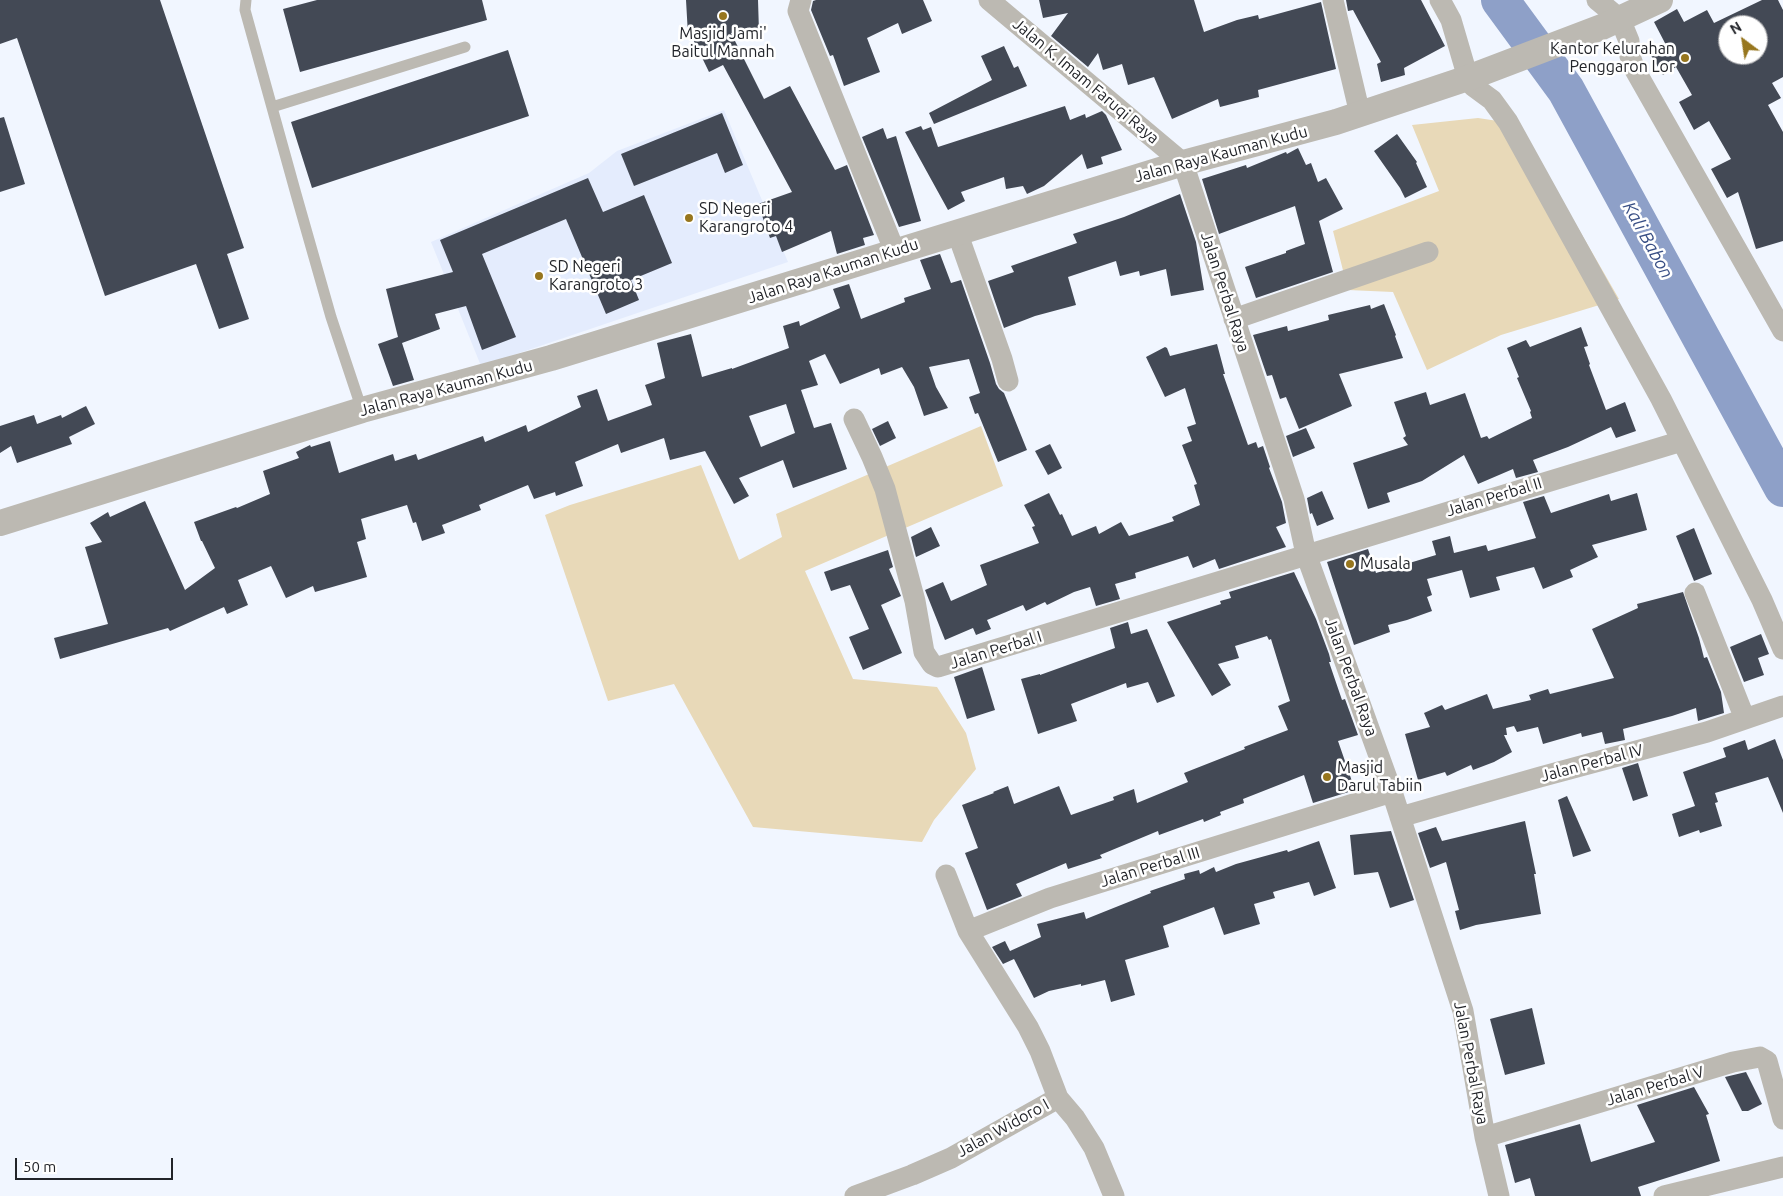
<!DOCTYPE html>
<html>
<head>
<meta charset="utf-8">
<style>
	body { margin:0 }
	#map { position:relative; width:1783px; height:1196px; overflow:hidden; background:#f1f6ff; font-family:Ubuntu,sans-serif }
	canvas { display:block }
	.north { position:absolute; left:1718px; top:15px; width:50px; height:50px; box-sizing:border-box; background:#fff; border:1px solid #a7a7a9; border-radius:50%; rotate:329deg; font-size:14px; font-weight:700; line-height:20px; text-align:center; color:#222429 }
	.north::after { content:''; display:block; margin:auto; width:18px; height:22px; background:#97761e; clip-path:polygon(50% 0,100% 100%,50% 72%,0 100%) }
	.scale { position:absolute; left:15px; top:1158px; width:158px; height:22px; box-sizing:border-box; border:2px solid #222429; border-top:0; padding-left:6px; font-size:15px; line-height:18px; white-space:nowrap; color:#222429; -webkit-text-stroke:4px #fff; paint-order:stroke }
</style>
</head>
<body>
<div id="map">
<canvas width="1783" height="1196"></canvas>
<div class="north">N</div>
<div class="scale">50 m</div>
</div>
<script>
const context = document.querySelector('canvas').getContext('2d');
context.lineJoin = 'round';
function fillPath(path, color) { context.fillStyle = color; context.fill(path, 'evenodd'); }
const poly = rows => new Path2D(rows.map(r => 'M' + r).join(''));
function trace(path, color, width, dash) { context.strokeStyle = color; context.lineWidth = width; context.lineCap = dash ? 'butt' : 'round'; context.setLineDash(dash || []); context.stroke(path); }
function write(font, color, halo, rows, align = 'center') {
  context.font = font + ' Ubuntu,sans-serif'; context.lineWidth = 5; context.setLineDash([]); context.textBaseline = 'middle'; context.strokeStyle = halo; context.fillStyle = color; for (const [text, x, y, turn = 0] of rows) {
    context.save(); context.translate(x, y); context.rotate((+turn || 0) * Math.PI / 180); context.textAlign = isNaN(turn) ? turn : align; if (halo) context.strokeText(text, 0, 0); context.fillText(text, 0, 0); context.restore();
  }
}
const built = poly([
	[724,110,788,262,481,366,431,242,589,173,617,151]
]);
const green = poly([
	[1478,118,1518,124,1619,299,1501,335,1427,370,1393,292,1348,290,1333,231,1439,191,1412,125],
	[981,426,1003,486,805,571,853,679,937,687,966,733,976,769,934,820,922,842,753,827,674,684,608,701,545,515,570,505,701,465,739,560,782,537,776,514]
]);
const river = poly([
	[1500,0,1566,90,1783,488]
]);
const building = poly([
	[0,0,160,0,244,248,227,254,249,319,219,329,196,264,105,296,17,38,0,44],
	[317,0,482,0,487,20,300,72,283,9],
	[686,0,758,0,759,32,731,33,764,99,790,86,835,170,847,165,874,235,863,238,865,245,837,254,831,231,782,252,776,236,770,238,758,204,792,192,723,65,709,72,691,35,688,35],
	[816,0,923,0,932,21,902,34,898,23,867,38,880,72,844,86,833,55,830,56,811,10,813,1],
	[1039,0,1194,0,1204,32,1237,20,1258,15,1259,19,1321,2,1336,69,1258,90,1259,97,1220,107,1218,99,1172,119,1154,77,1128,85,1122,64,1103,70,1098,53,1088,67,1051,36,1068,13,1043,18],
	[1346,0,1421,0,1445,46,1404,68,1405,75,1381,82,1377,64,1381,62,1353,10,1348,11],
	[1762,0,1778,0,1783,10,1783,77,1772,83,1781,98,1768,105,1783,132,1783,241,1756,249,1738,192,1727,198,1711,169,1731,159,1709,121,1694,130,1679,102,1692,95,1676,67,1663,75,1650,54,1666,45,1654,22,1677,9,1684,22,1707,10,1714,23],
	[1728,25,1758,25,1758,55,1728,55],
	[1004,46,1014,68,1018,66,1027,86,934,124,929,113,992,80,981,56],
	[508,50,529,116,312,188,291,122],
	[1065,106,1070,120,1085,114,1086,118,1102,111,1106,115,1122,150,1101,157,1103,164,1087,169,1082,154,1044,186,1027,194,1023,186,1006,189,1004,177,961,192,965,201,948,210,905,132,921,126,923,130,931,127,938,147],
	[722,113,743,165,725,173,717,153,634,186,621,154],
	[4,117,25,184,0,192,0,118],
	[883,128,887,139,896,136,921,221,899,227,862,137],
	[1397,134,1417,162,1416,163,1427,187,1405,198,1400,188,1374,151],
	[1298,148,1306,165,1311,163,1318,182,1326,178,1343,209,1319,221,1333,272,1256,298,1245,267,1286,253,1286,251,1305,244,1295,206,1219,234,1202,179,1246,165,1247,168,1286,152,1287,154],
	[588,178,603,212,644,195,672,263,631,280,639,300,606,314,566,219,482,254,516,337,482,350,466,306,435,314,440,329,402,343,414,380,393,386,378,344,398,337,386,289,453,272,440,240],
	[1180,194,1196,242,1204,290,1171,296,1166,269,1140,276,1139,271,1120,276,1116,261,1068,277,1076,305,1035,316,1004,328,988,281,1014,272,1011,266,1077,243,1073,234,1124,217],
	[940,254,951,283,961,280,990,363,996,384,999,389,1004,393,1027,450,998,462,978,413,975,414,969,397,980,393,969,359,929,367,936,387,948,408,924,416,914,387,902,367,881,375,879,368,840,384,825,354,809,361,818,385,801,390,814,428,831,423,847,469,793,488,783,460,739,478,749,496,734,504,705,451,670,460,664,438,621,453,618,444,575,462,583,486,556,496,555,492,534,499,528,485,479,505,481,510,442,525,445,533,422,541,416,522,413,523,407,505,361,519,366,539,357,542,367,577,315,592,313,586,286,598,271,566,238,580,248,605,227,614,224,607,170,631,168,628,60,659,54,638,108,624,85,547,102,542,90,523,108,512,110,517,145,501,185,590,215,568,202,541,201,541,194,522,236,507,237,508,270,494,263,471,299,458,296,452,310,445,311,447,330,441,339,473,393,454,395,461,416,454,418,460,483,436,485,442,526,425,528,432,581,407,577,396,597,389,608,421,652,405,645,385,665,378,657,343,691,334,702,377,732,368,732,369,789,348,783,326,799,321,800,326,840,308,833,289,849,284,861,319,905,302,904,298,931,289,920,260],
	[786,404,795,433,761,447,749,416],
	[1384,304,1396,335,1395,336,1403,358,1339,374,1352,406,1299,429,1286,397,1280,399,1272,375,1267,376,1253,335,1287,326,1288,331,1329,320,1328,315,1370,305,1371,309],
	[1581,327,1588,346,1584,347,1590,364,1589,365,1606,410,1625,402,1636,431,1616,438,1611,427,1568,447,1533,460,1538,472,1516,478,1513,469,1478,484,1464,455,1422,481,1387,493,1390,502,1368,509,1353,463,1408,445,1403,438,1406,436,1394,402,1426,392,1430,405,1465,393,1481,438,1487,436,1489,439,1532,418,1530,412,1531,411,1517,378,1519,377,1507,348,1526,340,1530,347],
	[1217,344,1225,374,1223,374,1248,445,1256,442,1258,448,1263,446,1270,467,1269,468,1282,502,1286,523,1276,527,1286,547,1219,569,1215,559,1193,568,1188,556,1135,573,1136,578,1115,584,1120,599,1096,606,1090,587,1074,592,1047,605,1045,602,1026,611,1023,605,987,620,991,629,976,635,973,628,945,640,925,590,943,582,951,601,987,585,980,565,1039,543,1032,527,1035,526,1024,505,1049,493,1060,515,1062,514,1072,536,1096,526,1099,534,1121,522,1129,536,1174,521,1172,517,1200,505,1194,485,1197,484,1182,445,1192,441,1187,427,1196,424,1185,388,1165,397,1146,357,1165,347,1167,348,1170,356],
	[86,406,95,424,69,437,72,444,17,463,11,446,0,453,0,426,34,415,37,424,61,415,62,418],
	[888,421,896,438,880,446,872,429],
	[1306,428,1315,448,1293,457,1286,436],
	[1050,444,1062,468,1048,475,1035,451],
	[1322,491,1334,519,1317,526,1312,513,1310,514,1307,498],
	[1637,493,1647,530,1592,545,1598,557,1570,570,1573,577,1543,589,1534,567,1496,577,1500,590,1470,598,1462,570,1427,579,1432,595,1427,597,1432,611,1407,620,1388,625,1390,632,1354,645,1327,562,1368,549,1376,573,1436,555,1432,541,1450,536,1454,553,1486,545,1488,551,1536,538,1523,502,1544,496,1551,513,1609,494,1611,501],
	[931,527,940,546,916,557,911,537],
	[1694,528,1712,574,1694,581,1676,536],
	[888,550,893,567,889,569,901,596,881,605,902,653,863,670,849,637,869,629,850,585,831,591,824,572],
	[1294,572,1316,619,1329,654,1331,662,1329,662,1342,700,1345,699,1358,735,1338,741,1355,790,1313,803,1304,775,1243,799,1244,803,1220,812,1221,815,1204,822,1203,819,1159,835,1158,831,1100,855,1102,858,1068,869,1066,863,1016,884,1022,896,987,910,965,853,978,848,962,805,994,793,993,792,1008,786,1014,804,1059,786,1071,815,1114,800,1113,797,1134,789,1137,803,1188,782,1184,773,1245,749,1244,747,1288,730,1278,706,1290,701,1271,639,1269,640,1267,636,1235,646,1239,658,1218,664,1231,685,1212,696,1167,622,1221,604,1220,601,1231,598,1229,592],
	[1683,592,1699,638,1704,658,1707,657,1721,692,1724,713,1698,721,1696,708,1672,716,1623,729,1625,740,1605,744,1602,732,1582,737,1581,733,1543,744,1538,727,1517,732,1514,726,1506,728,1507,735,1504,735,1512,752,1494,762,1473,770,1471,765,1447,776,1445,772,1418,780,1405,734,1430,727,1424,713,1442,705,1445,710,1487,694,1493,709,1531,700,1529,695,1548,689,1550,694,1614,678,1592,629,1638,608,1637,604],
	[1128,622,1131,634,1147,629,1175,696,1157,703,1148,682,1127,688,1126,683,1071,704,1077,721,1038,734,1021,679,1040,674,1040,675,1115,648,1110,628],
	[1761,634,1769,654,1758,658,1764,675,1744,682,1730,647],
	[982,667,995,710,967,719,954,677],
	[1775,739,1783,760,1783,813,1768,777,1715,793,1718,802,1715,803,1722,826,1700,833,1699,830,1679,837,1672,814,1695,806,1683,772,1726,757,1723,748,1745,740,1748,750],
	[1638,763,1648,796,1633,801,1622,768],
	[1567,796,1591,851,1573,857,1558,800],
	[1525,821,1536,874,1534,874,1541,914,1476,925,1460,930,1455,911,1459,910,1446,862,1430,868,1418,833,1436,827,1442,841],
	[1391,831,1414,900,1390,908,1378,872,1354,875,1350,835],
	[1319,841,1336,888,1314,896,1309,882,1273,892,1275,898,1254,904,1260,924,1224,935,1214,907,1163,926,1169,947,1125,960,1135,995,1111,1002,1105,980,1081,986,1081,984,1049,991,1034,998,1014,959,1003,964,992,947,1005,941,1010,951,1041,937,1037,924,1084,912,1086,919,1151,893,1150,891,1185,879,1184,874,1199,870,1200,874,1214,867,1216,872,1236,864,1287,850,1288,852],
	[1532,1008,1545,1064,1505,1075,1490,1019],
	[1746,1072,1762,1104,1748,1111,1742,1111,1725,1077],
	[1694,1087,1709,1114,1706,1115,1720,1161,1638,1187,1641,1196,1535,1196,1530,1178,1515,1183,1505,1145,1580,1124,1591,1162,1655,1142,1637,1105]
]);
const service = poly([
	[246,0,245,10,296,194,331,317,362,410],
	[272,107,465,47]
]);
const minor = poly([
	[801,0,798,11,895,252],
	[989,0,1183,163,1294,499,1306,554,1392,792,1463,1011,1485,1137,1499,1196],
	[1333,0,1360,114],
	[1440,0,1451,20,1468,78,1473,86,1492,100,1508,122,1661,399,1762,600,1783,649],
	[1597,0,1620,19,1629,41,1630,56,1635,70,1783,331],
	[957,232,1002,359,1008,381],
	[1234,319,1428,252],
	[854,419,872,457,885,489,915,601,924,652,932,664,938,667,1682,441],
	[1695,593,1745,719],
	[1400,817,1540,777,1707,732,1783,706],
	[946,875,968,931,1050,898,1392,792],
	[1058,1098,1075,1118,1094,1148,1114,1196],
	[1485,1137,1733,1062,1760,1057,1767,1061,1783,1119],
	[855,1196,912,1175,951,1158,1058,1098,1040,1051,1028,1027,968,931],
	[1664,1196,1783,1167]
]);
const tertiary = poly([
	[0,523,362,410,551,358,1183,163,1336,122,1468,78,1602,27,1660,0]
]);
const markers = [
	[723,16,5,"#97761e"],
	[1685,58,5,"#97761e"],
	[689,218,5,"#97761e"],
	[539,276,5,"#97761e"],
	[1350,564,5,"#97761e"],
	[1327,777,5,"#97761e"]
];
const poiNames = [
	["Masjid Jami'",723,34,"center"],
	["Baitul Mannah",723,52,"center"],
	["Kantor Kelurahan",1675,49,"right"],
	["Penggaron Lor",1675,67,"right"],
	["SD Negeri",699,209],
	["Karangroto 4",699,227],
	["SD Negeri",549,267],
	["Karangroto 3",549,285],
	["Musala",1360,564],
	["Masjid",1337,768],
	["Darul Tabiin",1337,786]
];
const streetNames = [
	["Jalan K. Imam Faruqi Raya",1086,81,40],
	["Jalan Raya Kauman Kudu",1221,154,-15],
	["Jalan Raya Kauman Kudu",833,271,-18],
	["Jalan Perbal Raya",1225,292,72],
	["Jalan Raya Kauman Kudu",446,388,-15],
	["Jalan Perbal II",1494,497,-17],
	["Jalan Perbal I",996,650,-17],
	["Jalan Perbal Raya",1351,677,70],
	["Jalan Perbal IV",1592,763,-15],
	["Jalan Perbal III",1150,867,-17],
	["Jalan Perbal Raya",1471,1063,79],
	["Jalan Perbal V",1655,1086,-17],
	["Jalan Widoro I",1003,1128,-29]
];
const waterNames = [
	["Kali Babon",1648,240,61]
];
fillPath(built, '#e4ecfd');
fillPath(green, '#e8d9b8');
trace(river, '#8ea0c8', 38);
fillPath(building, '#434955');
trace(service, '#bcb9b2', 11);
trace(minor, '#bcb9b2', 21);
trace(tertiary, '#bcb9b2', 26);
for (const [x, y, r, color] of markers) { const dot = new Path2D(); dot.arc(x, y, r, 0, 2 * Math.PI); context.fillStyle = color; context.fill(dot); trace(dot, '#fff', 2); }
write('16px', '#222429', '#fff', poiNames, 'left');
write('16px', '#222429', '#fff', streetNames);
write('italic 18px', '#394f85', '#fff', waterNames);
</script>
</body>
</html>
